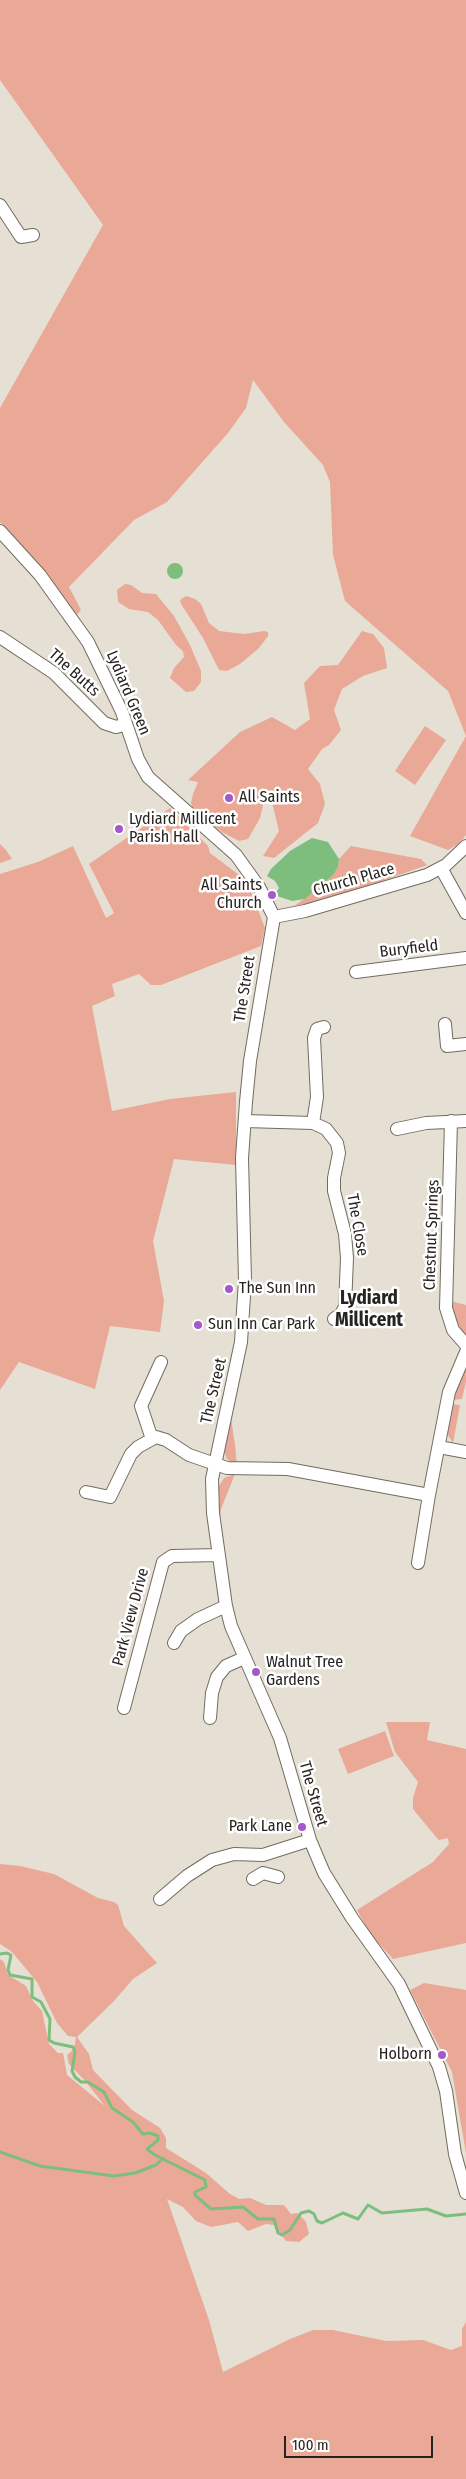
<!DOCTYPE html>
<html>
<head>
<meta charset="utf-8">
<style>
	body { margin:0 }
	#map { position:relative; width:466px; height:2479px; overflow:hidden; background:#e5e0d3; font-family:"Fira Sans Condensed",sans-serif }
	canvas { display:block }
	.scale { position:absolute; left:284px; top:2436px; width:149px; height:22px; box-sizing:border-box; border:2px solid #262420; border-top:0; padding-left:6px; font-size:15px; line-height:18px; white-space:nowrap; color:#262420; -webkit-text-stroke:4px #fff; paint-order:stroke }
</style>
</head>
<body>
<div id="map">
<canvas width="466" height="2479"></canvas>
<div class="scale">100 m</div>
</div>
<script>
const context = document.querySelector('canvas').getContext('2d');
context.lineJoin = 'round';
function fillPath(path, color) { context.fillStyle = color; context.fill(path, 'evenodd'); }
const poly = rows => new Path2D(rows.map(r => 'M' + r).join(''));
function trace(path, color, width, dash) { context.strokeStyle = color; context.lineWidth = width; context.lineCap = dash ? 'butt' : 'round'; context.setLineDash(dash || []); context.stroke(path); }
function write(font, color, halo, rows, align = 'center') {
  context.font = font + ' "Fira Sans Condensed",sans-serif'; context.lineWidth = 5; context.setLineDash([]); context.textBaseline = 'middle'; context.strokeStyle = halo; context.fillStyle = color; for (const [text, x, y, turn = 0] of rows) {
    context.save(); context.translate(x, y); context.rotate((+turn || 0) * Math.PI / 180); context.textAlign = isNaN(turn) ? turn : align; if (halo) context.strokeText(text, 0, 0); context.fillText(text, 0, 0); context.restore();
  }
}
const green = poly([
	[0,0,466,0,466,736,448,691,345,601,333,555,330,482,323,465,284,422,253,380,246,408,228,433,167,502,134,520,69,587,81,610,76,616,67,602,0,522,0,408,103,225,0,80],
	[125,584,131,585,142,593,156,594,174,616,190,645,201,671,201,682,194,691,186,692,170,678,174,668,184,657,183,651,176,645,158,620,148,612,129,609,118,602,117,590],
	[186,596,195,599,201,604,209,623,219,631,244,634,264,631,268,632,268,636,259,648,240,664,227,671,219,670,203,638,181,604,180,600],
	[362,631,373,634,384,648,387,668,363,676,342,689,334,710,341,730,329,745,322,749,308,769,320,784,325,804,318,823,274,858,263,856,279,831,271,798,263,792,263,805,260,818,248,839,239,841,222,832,193,809,191,803,193,794,198,782,188,780,240,732,272,717,295,730,310,719,304,683,320,666,338,665],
	[425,726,446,740,415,785,395,771],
	[466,736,466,835,458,844,448,850,410,836],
	[170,808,208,846,210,853,239,875,252,894,265,928,261,946,161,985,151,985,139,974,120,981,112,984,115,996,92,1006,112,1111,170,1099,236,1092,236,1165,174,1159,153,1241,164,1301,160,1332,110,1326,95,1389,19,1362,0,1390,0,874,38,862,73,846,106,918,114,913,89,864],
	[0,844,6,850,12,859,0,863],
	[351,846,421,859,427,865,329,900,294,906,321,887,338,867,339,859],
	[450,1301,466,1305,466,1338,460,1333],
	[466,1360,466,1382,462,1399,452,1400],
	[452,1404,460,1405,453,1443,446,1432],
	[231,1418,235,1445,237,1466,227,1459,224,1451],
	[235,1474,221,1509,219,1525,218,1488,224,1478],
	[386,1722,430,1722,427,1740,466,1749,466,1943,393,1959,371,1935,357,1910,433,1862,449,1844,448,1838,439,1840,436,1837,413,1809,413,1798,418,1782,395,1752],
	[385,1731,394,1756,348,1774,338,1749],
	[0,1864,20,1866,54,1874,98,1898,114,1902,118,1905,124,1926,157,1963,133,1979,114,2001,77,2037,89,2054,93,2070,132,2110,160,2128,166,2138,166,2148,206,2173,230,2194,239,2199,250,2198,266,2205,284,2205,291,2214,298,2213,306,2222,309,2234,299,2242,286,2241,274,2225,266,2224,248,2231,238,2222,211,2227,196,2221,183,2207,167,2199,209,2320,223,2372,290,2339,313,2330,333,2330,386,2341,423,2340,451,2350,462,2346,462,2329,466,2322,466,2479,0,2479,0,1959,4,1962,8,1975,26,1986,33,2001,42,2011,49,2044,58,2053,63,2053,67,2075,105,2106,86,2082,69,2064,67,2055,74,2049,76,2037,68,2036,57,2023,37,1982,12,1952,0,1944],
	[424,1983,466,1990,466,2153,452,2072,410,1990]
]);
const water = poly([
	'167 571a8 8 0 1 1 16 0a8 8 0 1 1-16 0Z',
	[312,838,328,842,339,859,338,867,333,875,305,899,292,901,274,895,279,888,275,881,267,876,271,869,290,851]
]);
const stream = poly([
	[0,1954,7,1953,11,1955,8,1970,10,1975,32,1979,32,1997,41,2002,50,2019,49,2040,54,2043,73,2047,75,2052,72,2071,75,2077,81,2082,88,2082,104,2092,112,2108,133,2122,143,2134,150,2133,158,2136,158,2140,147,2149,155,2155,205,2180,206,2187,195,2192,195,2195,211,2209,243,2207,258,2219,274,2219,278,2233,282,2235,290,2230,301,2213,309,2211,314,2214,317,2221,322,2223,343,2213,358,2219,368,2205,382,2213,427,2209,446,2216,466,2214],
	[0,2152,40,2166,114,2176,135,2173,156,2165,163,2158]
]);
const minor = poly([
	[0,205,21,237,33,235],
	[0,531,40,575,88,642,122,712,138,759,148,777,236,855,259,887,274,917,250,1061,246,1102,242,1158,245,1280,241,1342,212,1479,213,1513,226,1606,231,1626,280,1738,310,1840,324,1873,352,1918,399,1984,439,2067,446,2091,455,2154,466,2193],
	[0,637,54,673,104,723,116,727,126,724],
	[441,868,466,913],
	[274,917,305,911,427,875,446,865,466,846],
	[356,972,466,958],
	[445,1024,447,1046,466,1044],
	[245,1121,313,1123,326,1129,337,1143,339,1153,334,1178,334,1191,345,1234,347,1258,345,1307,341,1314,334,1319],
	[451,1121,446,1308,453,1330,466,1345],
	[313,1123,317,1097,314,1038,317,1029,324,1027],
	[397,1129,426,1123,466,1121],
	[152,1439,141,1406,161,1362],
	[439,1447,466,1452],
	[86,1492,110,1497,131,1454,138,1447,156,1437,166,1440,189,1455,227,1468,288,1469,429,1495],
	[418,1563,429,1495,449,1392,466,1352],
	[174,1643,181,1631,198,1619,226,1606],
	[124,1708,163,1562,172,1556,219,1555],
	[210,1718,212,1693,217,1677,226,1666,244,1658],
	[253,1879,263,1873,278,1877],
	[160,1899,187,1876,212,1860,234,1854,263,1855,310,1840]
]);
const markers = [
	[229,798,5,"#a458ca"],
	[119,829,5,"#a458ca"],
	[272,895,5,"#a458ca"],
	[229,1289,5,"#a458ca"],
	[198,1325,5,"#a458ca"],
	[256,1672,5,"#a458ca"],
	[302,1827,5,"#a458ca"],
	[442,2055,5,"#a458ca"]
];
const streetNames = [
	["The Butts",74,673,42],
	["Lydiard Green",128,693,67],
	["Church Place",354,880,-16],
	["Buryfield",409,949,-7],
	["The Street",245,989,-81],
	["The Close",357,1225,80],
	["Chestnut Springs",432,1235,-88],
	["The Street",214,1391,-77],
	["Park View Drive",131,1617,-75],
	["The Street",313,1794,74]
];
const poiNames = [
	["All Saints",239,798],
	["Lydiard Millicent",129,820],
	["Parish Hall",129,838],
	["All Saints",262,886,"right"],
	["Church",262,904,"right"],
	["The Sun Inn",239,1289],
	["Sun Inn Car Park",208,1325],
	["Walnut Tree",266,1663],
	["Gardens",266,1681],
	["Park Lane",292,1827,"right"],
	["Holborn",432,2055,"right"]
];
const quarterNames = [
	["Lydiard",369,1299],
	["Millicent",369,1321]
];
fillPath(green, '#eaa896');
fillPath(water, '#7dbe7f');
trace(stream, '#7dbe7f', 3);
trace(minor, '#716c61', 14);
trace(minor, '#fff', 12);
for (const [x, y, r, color] of markers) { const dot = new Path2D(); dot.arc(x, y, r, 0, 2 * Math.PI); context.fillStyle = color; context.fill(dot); trace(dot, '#fff', 2); }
write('16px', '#262420', '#fff', streetNames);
write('16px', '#262420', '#fff', poiNames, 'left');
write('bold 19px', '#262420', '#fff', quarterNames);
</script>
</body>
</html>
